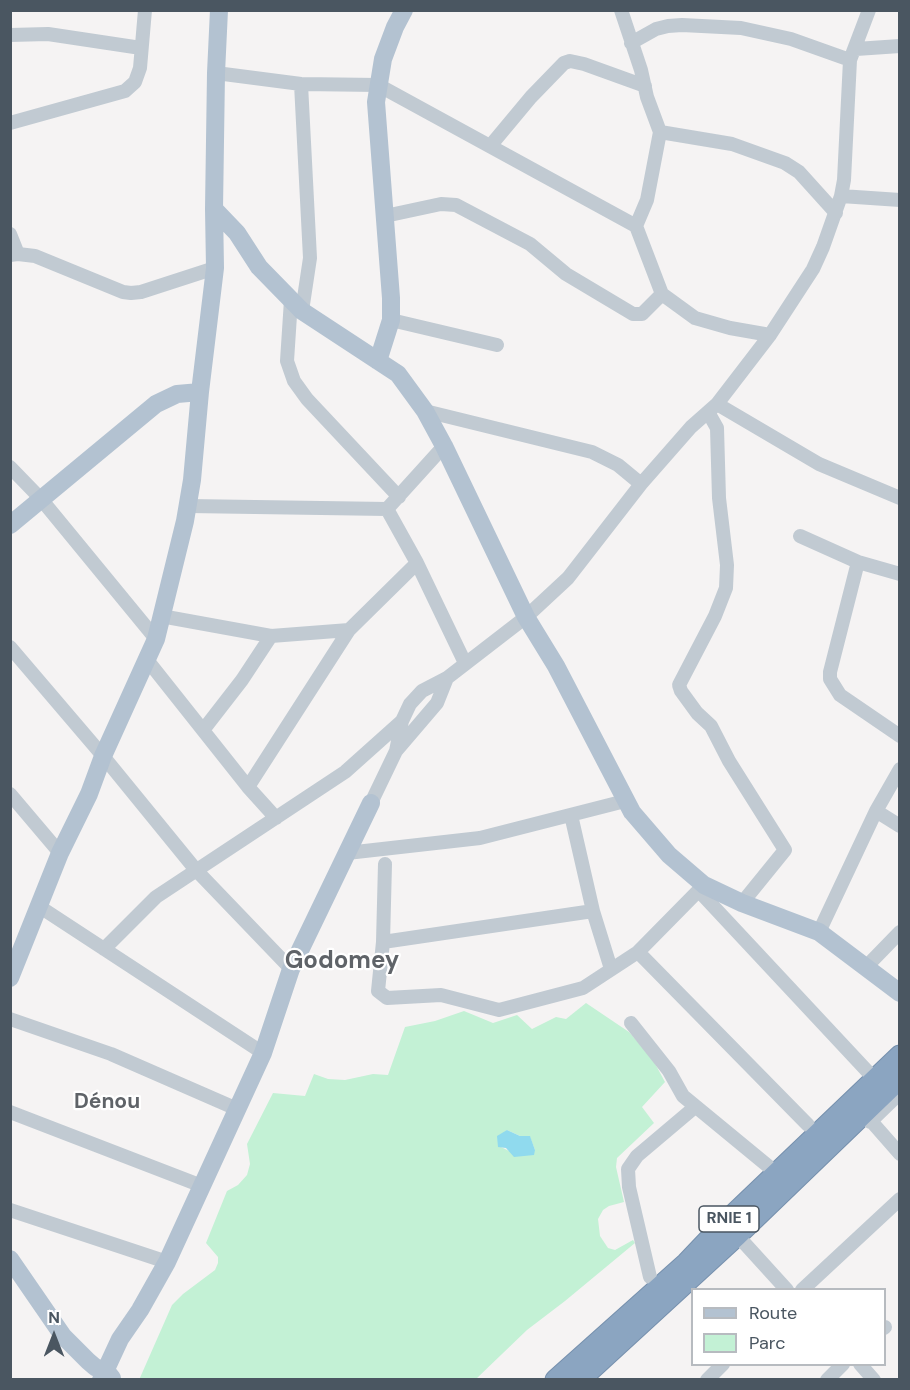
<!DOCTYPE html>
<html>
<head>
<meta charset="utf-8">
<style>
	body { margin:0 }
	#map { position:relative; width:910px; height:1390px; overflow:hidden; background:#f5f3f3; font-family:"DM Sans",sans-serif }
	canvas { display:block }
	.frame { position:absolute; inset:0; border:12px solid #4a5661; pointer-events:none }
	.legend { position:absolute; left:691px; top:1288px; width:195px; height:78px; box-sizing:border-box; background:#fff; border:2px solid #b7bbc0; margin:0; padding:8px 10px; list-style:none; font-size:18px; color:#4a5661 }
	.legend li { display:flex; align-items:center; gap:12px; height:30px }
	.legend b { width:30px; border:2px solid #b7bbc0 }
	.north { position:absolute; left:24px; top:1306px; width:60px; height:60px; -webkit-text-stroke:4px #fff; paint-order:stroke; rotate:0deg; font-size:16px; font-weight:700; line-height:24px; text-align:center; color:#4a5661 }
	.north::after { content:''; display:block; margin:auto; width:21px; height:27px; background:#4a5661; clip-path:polygon(50% 0,100% 100%,50% 72%,0 100%) }
</style>
</head>
<body>
<div id="map">
<canvas width="910" height="1390"></canvas>
<div class="frame"></div>
<ul class="legend">
<li><b style="height:8px;background:#b3c2d1"></b>Route</li>
<li><b style="height:16px;background:#c3f1d5"></b>Parc</li>
</ul>
<div class="north">N</div>
</div>
<script>
const context = document.querySelector('canvas').getContext('2d');
context.lineJoin = 'round';
function fillPath(path, color) { context.fillStyle = color; context.fill(path, 'evenodd'); }
const poly = rows => new Path2D(rows.map(r => 'M' + r).join(''));
function trace(path, color, width, dash) { context.strokeStyle = color; context.lineWidth = width; context.lineCap = dash ? 'butt' : 'round'; context.setLineDash(dash || []); context.stroke(path); }
function write(font, color, halo, rows, align = 'center') {
  context.font = font + ' "DM Sans",sans-serif'; context.lineWidth = 4.5; context.setLineDash([]); context.textBaseline = 'middle'; context.strokeStyle = halo; context.fillStyle = color; for (const [text, x, y, turn = 0] of rows) {
    context.save(); context.translate(x, y); context.rotate((+turn || 0) * Math.PI / 180); context.textAlign = isNaN(turn) ? turn : align; if (halo) context.strokeText(text, 0, 0); context.fillText(text, 0, 0); context.restore();
  }
}
const green = poly([
	[586,1003,629,1032,652,1058,665,1082,642,1107,654,1123,617,1158,616,1167,624,1202,609,1206,603,1210,598,1219,600,1236,608,1248,615,1250,633,1240,635,1243,565,1301,527,1330,476,1379,139,1380,172,1305,183,1294,215,1270,218,1263,218,1257,206,1243,227,1191,238,1185,247,1175,250,1164,247,1144,273,1093,305,1096,314,1074,328,1079,345,1080,373,1074,388,1075,405,1027,435,1021,464,1011,493,1023,517,1015,532,1029,556,1017,566,1019],
	[507,1130,520,1136,530,1137,535,1150,509,1151,501,1147]
]);
const water = poly([
	[507,1130,520,1136,530,1136,535,1150,534,1155,514,1157,506,1148,498,1147,497,1136]
]);
const minor = poly([
	[621,10,641,70,647,97,660,132,647,200,636,226],
	[10,35,48,34,141,48],
	[631,43,656,29,668,26,682,25,741,28,791,39,850,60],
	[856,49,900,46],
	[216,73,301,84,378,85,636,226,662,294,695,318,730,328,770,335],
	[301,84,310,258,302,311],
	[10,123,125,91,135,82,140,68,145,10],
	[660,132,732,144,785,163,799,172,836,213],
	[491,145,531,97,564,63,570,61,584,64,645,86],
	[841,196,900,200],
	[385,216,441,204,456,205,530,244,566,274,633,314,642,314,662,294],
	[10,234,18,254],
	[10,255,18,254,35,256,123,292,131,293,141,292,215,268],
	[291,300,287,361,294,381,307,399,399,497],
	[391,320,497,345],
	[717,404,819,464,900,498],
	[425,411,592,452,618,465,641,484],
	[708,412,717,428,719,498,727,565,726,588,715,616,679,685,681,691,697,713,711,726,729,761,785,850,742,903],
	[10,467,41,499,156,639],
	[189,506,387,509,444,446],
	[387,509,417,563,465,663],
	[800,536,858,562,900,574],
	[858,562,830,672,830,679,840,695,900,736],
	[161,616,271,636,349,630],
	[10,647,103,756,196,870,291,969],
	[148,661,248,787,276,818],
	[204,729,242,680,271,636],
	[396,751,437,703,447,678],
	[248,787,349,630,417,563],
	[10,794,60,853],
	[371,803,396,751,402,721,410,704,422,691,447,678,526,617,568,578,641,484,691,427,717,404,770,335,813,269,823,247,841,196,844,180,850,60,869,10],
	[876,811,900,826],
	[571,815,593,911,611,969],
	[347,853,480,838,625,801],
	[385,864,383,942,378,991,387,998,441,995,499,1010,583,988,638,952,704,885],
	[699,891,868,1072],
	[40,907,263,1053],
	[819,932,876,811,900,769],
	[383,942,593,911],
	[104,949,156,897,345,772,402,721],
	[638,952,808,1125],
	[866,967,900,932],
	[10,1019,111,1054,237,1109],
	[631,1023,669,1071,683,1096,768,1166],
	[10,1112,202,1186],
	[864,1113,900,1154],
	[870,1122,900,1093],
	[10,1210,167,1262],
	[737,1235,787,1290],
	[650,1277,629,1187,628,1169,637,1156,695,1107],
	[802,1290,900,1199],
	[884,1328,885,1327],
	[860,1364,874,1380],
	[707,1380,723,1364],
	[827,1380,843,1364]
]);
const major = poly([
	[219,10,216,73,214,209,237,233,259,267,302,311,398,374,425,411,444,446,526,617,556,666,632,812,669,855,704,885,742,903,819,932,900,993],
	[378,361,391,320,391,298,376,102,383,59,395,27,404,10],
	[10,525,156,404,177,394,200,392],
	[10,978,60,853,89,794,103,756,156,639,185,521,192,480,200,392,215,268,214,209],
	[10,1259,63,1336,88,1361,95,1367,108,1373,112,1378],
	[101,1380,120,1339,140,1310,167,1262,263,1053,291,969,371,803]
]);
const highway = poly([
	[556,1380,687,1263,726,1222,900,1056],
	[579,1380,737,1235,900,1078]
]);
const shields = [
	[729,1219,60]
];
const shieldNames = [
	["RNIE 1",729,1219]
];
const quarterNames = [
	["Dénou",107,1102]
];
const districtNames = [
	["Godomey",342,962]
];
fillPath(green, '#c3f1d5');
fillPath(water, '#90daee');
trace(highway, '#7690ad', 23);
trace(minor, '#c1cad2', 14);
trace(major, '#b3c2d1', 18);
trace(highway, '#8ba5c1', 21);
for (const [x, y, w] of shields) { const box = new Path2D(); box.roundRect(x - w / 2, y - 13, w, 26, 4.5); context.fillStyle = '#fff'; context.fill(box); trace(box, '#4a5661', 1.5); }
write('bold 16px', '#4a5661', null, shieldNames);
write('bold 21px', '#5f6368', '#fff', quarterNames);
write('bold 24px', '#5f6368', '#fff', districtNames);
</script>
</body>
</html>
